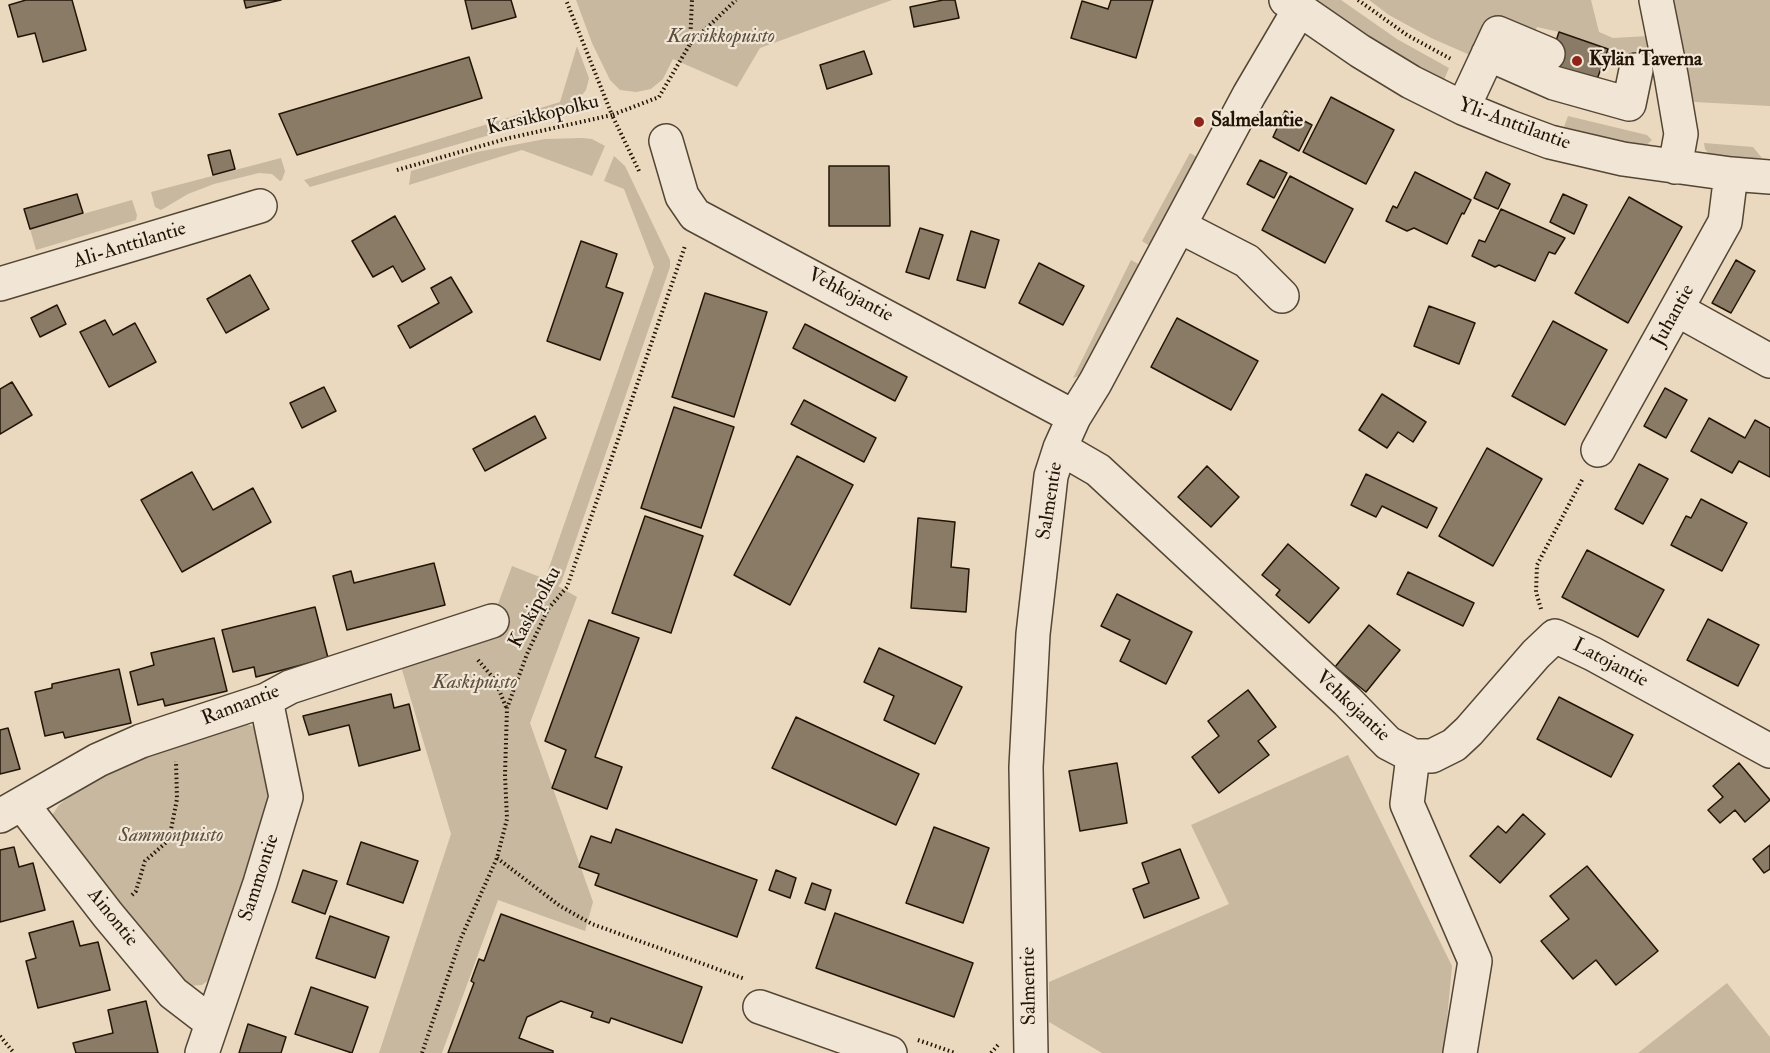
<!DOCTYPE html>
<html>
<head>
<meta charset="utf-8">
<style>
	body { margin:0 }
	canvas { display:block; background:#ead9be }
</style>
</head>
<body>
<canvas width="1770" height="1053"></canvas>
<script>
const context = document.querySelector('canvas').getContext('2d');
context.lineJoin = 'round';
function fillPath(path, color) { context.fillStyle = color; context.fill(path, 'evenodd'); }
const poly = rows => new Path2D(rows.map(r => 'M' + r).join(''));
function trace(path, color, width, dash) { context.strokeStyle = color; context.lineWidth = width; context.lineCap = dash ? 'butt' : 'round'; context.setLineDash(dash || []); context.stroke(path); }
function write(font, color, halo, rows, align = 'center') {
  context.font = font + ' "IM FELL Double Pica",serif'; context.lineWidth = 4.5; context.setLineDash([]); context.textBaseline = 'middle'; context.strokeStyle = halo; context.fillStyle = color; for (const [text, x, y, turn = 0] of rows) {
    context.save(); context.translate(x, y); context.rotate((+turn || 0) * Math.PI / 180); context.textAlign = isNaN(turn) ? turn : align; if (halo) context.strokeText(text, 0, 0); context.fillText(text, 0, 0); context.restore();
  }
}
const green = poly([
	[576,0,892,0,760,48,737,87,673,59,663,79,651,89,636,92,620,90,610,80,592,43],
	[1317,0,1341,0,1397,39,1449,68,1444,80,1391,51],
	[1369,0,1591,0,1599,32,1613,38,1648,36,1656,68,1621,58,1606,53,1607,49,1559,32,1537,27,1535,32,1470,55,1431,38,1389,15],
	[1668,0,1770,0,1770,106,1694,102],
	[577,46,589,78,586,90,578,100,552,117,310,187,304,180,560,102],
	[1568,116,1647,135,1652,140,1644,147,1564,127],
	[582,138,592,139,605,146,592,176,522,150,409,185,411,171,477,152,545,139],
	[1704,143,1753,147,1762,158,1747,158,1710,155,1705,149],
	[1190,153,1197,157,1152,243,1148,245,1142,241],
	[614,156,625,166,670,260,670,267,561,583,558,586,577,597,530,723,593,902,585,931,498,900,442,1053,379,1053,451,834,394,643,414,630,498,604,512,566,545,579,654,267,624,189,604,181],
	[281,158,285,171,282,180,280,181,272,174,259,173,214,184,188,194,161,210,155,207,151,192],
	[132,200,137,215,136,220,36,250,30,229],
	[1131,260,1140,265,1081,375,1073,378],
	[243,724,254,726,259,732,271,802,213,977,202,985,188,986,179,981,50,818,59,805,86,783,123,763],
	[1348,755,1452,966,1444,1053,1102,1053,1049,1022,1049,982,1229,904,1191,825],
	[1727,983,1770,1037,1770,1053,1638,1053]
]);
const building = poly([
	[26,0,72,0,86,50,43,62,35,33,18,37,9,5,26,0],
	[244,0,281,0,246,8,244,0],
	[465,0,511,0,516,17,472,29,465,0],
	[943,0,955,0,959,18,914,27,910,7,943,0],
	[1111,0,1153,0,1136,58,1071,38,1082,1,1108,9,1111,0],
	[1559,32,1608,49,1595,85,1547,68,1559,32],
	[864,51,872,74,827,89,820,65,864,51],
	[469,57,482,98,297,155,279,114,469,57],
	[1331,97,1394,130,1366,184,1303,152,1331,97],
	[1285,111,1312,125,1299,151,1273,137,1285,111],
	[230,150,235,169,213,175,208,155,230,150],
	[1260,160,1287,173,1274,198,1247,184,1260,160],
	[829,166,889,166,890,226,829,226,829,166],
	[1415,172,1471,200,1464,214,1462,213,1447,244,1414,228,1407,231,1386,221,1393,206,1397,208,1415,172],
	[1486,172,1510,184,1498,209,1474,198,1486,172],
	[1290,176,1353,209,1325,263,1262,230,1290,176],
	[77,194,83,213,30,229,24,209,77,194],
	[1563,194,1587,205,1574,234,1550,222,1563,194],
	[1629,197,1682,227,1628,323,1575,293,1629,197],
	[1501,209,1565,238,1555,254,1549,252,1535,281,1499,265,1495,267,1472,256,1479,240,1485,242,1501,209],
	[395,216,425,269,402,282,393,266,373,277,352,241,395,216],
	[920,228,943,235,929,279,906,272,920,228],
	[971,231,999,240,985,288,957,280,971,231],
	[581,241,617,254,606,287,623,293,600,360,547,341,581,241],
	[1736,260,1755,271,1731,313,1712,303,1736,260],
	[1039,263,1084,286,1063,325,1019,303,1039,263],
	[250,275,269,309,226,333,207,299,250,275],
	[451,277,472,312,410,348,398,326,439,303,431,288,451,277],
	[705,293,767,312,734,417,672,397,705,293],
	[57,305,66,324,40,337,31,318,57,305],
	[1429,306,1475,323,1459,364,1414,346,1429,306],
	[1177,318,1258,361,1231,410,1151,367,1177,318],
	[105,320,113,335,135,323,156,362,109,387,80,332,105,320],
	[1553,321,1607,350,1565,425,1512,396,1553,321],
	[805,324,907,377,895,401,793,348,805,324],
	[12,382,32,415,0,434,0,389,12,382],
	[324,387,336,411,302,428,290,403,324,387],
	[1665,388,1687,400,1666,438,1644,426,1665,388],
	[1382,394,1426,422,1413,442,1398,432,1387,448,1359,430,1382,394],
	[804,400,876,438,864,462,791,424,804,400],
	[674,407,734,427,701,528,641,508,674,407],
	[535,416,546,438,485,471,473,449,535,416],
	[1709,418,1745,438,1755,420,1770,428,1770,477,1739,461,1732,473,1691,451,1709,418],
	[1487,448,1542,479,1493,566,1439,536,1487,448],
	[797,456,853,485,790,605,734,575,797,456],
	[1639,464,1668,479,1643,524,1615,509,1639,464],
	[1207,466,1239,497,1211,527,1178,497,1207,466],
	[192,472,213,510,253,488,271,522,182,572,141,500,192,472],
	[1366,474,1437,508,1427,528,1382,506,1376,517,1351,505,1366,474],
	[1701,499,1747,523,1722,571,1671,545,1686,516,1691,518,1701,499],
	[645,516,703,536,671,633,612,613,645,516],
	[918,518,955,522,951,567,969,569,966,612,911,608,918,518],
	[1288,544,1339,588,1309,623,1276,595,1280,590,1262,575,1288,544],
	[1587,550,1664,590,1638,637,1562,597,1587,550],
	[434,563,445,605,347,630,333,576,351,571,354,583,434,563],
	[1408,572,1474,603,1463,626,1397,594,1408,572],
	[1117,594,1192,632,1166,684,1120,661,1130,640,1101,626,1117,594],
	[315,607,328,658,256,677,254,667,233,672,222,630,315,607],
	[1708,619,1759,645,1738,686,1687,660,1708,619],
	[589,620,639,638,595,757,622,767,607,809,552,788,566,750,545,741,589,620],
	[1369,625,1400,650,1366,692,1335,667,1369,625],
	[214,638,227,691,165,706,163,699,138,705,130,672,154,665,151,653,214,638],
	[879,648,962,687,935,744,884,720,894,696,864,682,879,648],
	[119,669,131,723,65,738,63,732,45,736,35,692,52,688,52,684,119,669],
	[1248,690,1276,727,1258,741,1269,755,1219,793,1192,757,1219,736,1208,721,1248,690],
	[391,694,394,708,409,704,420,750,359,766,349,725,309,735,303,716,391,694],
	[1559,697,1633,735,1611,777,1537,739,1559,697],
	[796,717,919,774,896,825,772,768,796,717],
	[8,728,20,769,0,774,0,730,8,728],
	[1117,763,1127,823,1080,831,1069,771,1117,763],
	[1739,763,1770,800,1745,822,1735,810,1720,823,1708,810,1723,797,1713,786,1739,763],
	[1523,814,1545,834,1500,883,1470,856,1498,826,1506,833,1523,814],
	[934,827,989,848,963,923,906,903,934,827],
	[616,829,757,880,737,937,595,885,599,874,579,867,591,836,611,843,616,829],
	[361,842,418,861,403,903,347,884,361,842],
	[1770,845,1770,869,1764,873,1753,859,1770,845],
	[14,847,19,867,33,863,45,910,0,922,0,850,14,847],
	[1180,849,1199,898,1144,918,1133,889,1149,883,1142,863,1180,849],
	[1587,866,1658,951,1616,985,1596,960,1573,979,1541,941,1569,919,1550,896,1587,866],
	[303,870,337,881,325,914,292,902,303,870],
	[776,870,796,878,790,898,769,890,776,870],
	[812,883,831,890,825,910,805,903,812,883],
	[835,913,973,963,954,1017,816,968,835,913],
	[501,914,702,987,682,1043,611,1018,609,1023,591,1017,593,1012,561,1001,527,1017,519,1038,553,1051,553,1053,448,1053,474,983,471,981,479,959,484,961,501,914],
	[330,916,389,937,375,978,316,958,330,916],
	[73,921,80,946,98,942,110,990,38,1008,26,961,36,958,29,933,73,921],
	[311,987,368,1007,352,1053,295,1034,311,987],
	[146,1001,158,1053,76,1053,73,1043,113,1033,108,1010,146,1001],
	[248,1024,286,1037,281,1053,239,1053,248,1024]
]);
const path = poly([
	[1358,0,1407,35,1451,59],
	[690,44,736,0],
	[397,170,509,138,612,115,566,0],
	[639,171,612,115,659,97,690,44,692,0],
	[1541,609,1536,592,1537,565,1583,478],
	[523,614,548,609],
	[478,660,495,680,506,707],
	[497,858,560,906,592,924,745,979],
	[132,895,136,891,145,861,169,840,177,799,176,761],
	[0,1036,14,1053],
	[918,1040,955,1053],
	[422,1053,461,938,497,858,507,819,505,775,507,708,527,654,548,609,567,587,685,246],
	[991,1053,998,1045]
]);
const minor = poly([
	[1286,0,1360,51,1411,82,1463,108,1507,126,1550,142,1623,159,1731,174,1770,177],
	[1656,0,1671,75,1681,134,1675,167],
	[1488,54,1554,83,1629,104,1636,70],
	[1463,108,1498,33,1548,54],
	[666,141,682,196,695,215,1074,417],
	[1179,226,1247,261,1282,296],
	[0,284,260,206],
	[1678,310,1770,361],
	[1060,448,1098,470,1347,701,1388,743,1413,756,1432,756,1454,745,1469,731,1536,654,1555,636,1593,654,1770,751],
	[1598,450,1725,222,1731,174],
	[1413,756,1407,804,1475,961,1460,1053],
	[22,804,108,915,173,993,212,1023],
	[0,816,98,760,141,741,266,700,290,687,492,621],
	[760,1007,890,1053],
	[202,1053,260,883,286,797,266,700],
	[1031,1053,1026,767,1033,634,1051,476,1060,448,1074,417,1095,383,1249,95,1299,10]
]);
const markers = [
	[1577,61,6,"#8f2418"],
	[1199,122,6,"#8f2418"]
];
const parkNames = [
	["Karsikkopuisto",721,38],
	["Kaskipuisto",475,684],
	["Sammonpuisto",171,837]
];
const poiNames = [
	["Kylän Taverna",1589,61],
	["Salmelantie",1211,122]
];
const streetNames = [
	["Karsikkopolku",543,116,-14],
	["Yli-Anttilantie",1514,125,20],
	["Ali-Anttilantie",130,246,-17],
	["Vehkojantie",850,296,28],
	["Juhantie",1674,316,-61],
	["Salmentie",1051,501,-81],
	["Kaskipolku",536,608,-62],
	["Latojantie",1610,664,28],
	["Rannantie",241,706,-21],
	["Vehkojantie",1352,707,43],
	["Sammontie",260,878,-72],
	["Ainontie",112,918,51],
	["Salmentie",1030,986,-91]
];
fillPath(green, '#c8b89f');
fillPath(building, '#8a7b66');
trace(building, '#221507', 1.5);
trace(minor, '#544635', 36);
trace(path, '#221507', 4, [1.5, 3]);
trace(minor, '#f1e6d5', 33);
for (const [x, y, r, color] of markers) { const dot = new Path2D(); dot.arc(x, y, r, 0, 2 * Math.PI); context.fillStyle = color; context.fill(dot); trace(dot, '#f1e6d5', 2); }
write('italic 20px', '#5c4e3c', '#f1e6d5', parkNames);
write('bold 20px', '#221507', '#f1e6d5', poiNames, 'left');
write('20px', '#221507', '#f1e6d5', streetNames);
</script>
</body>
</html>
